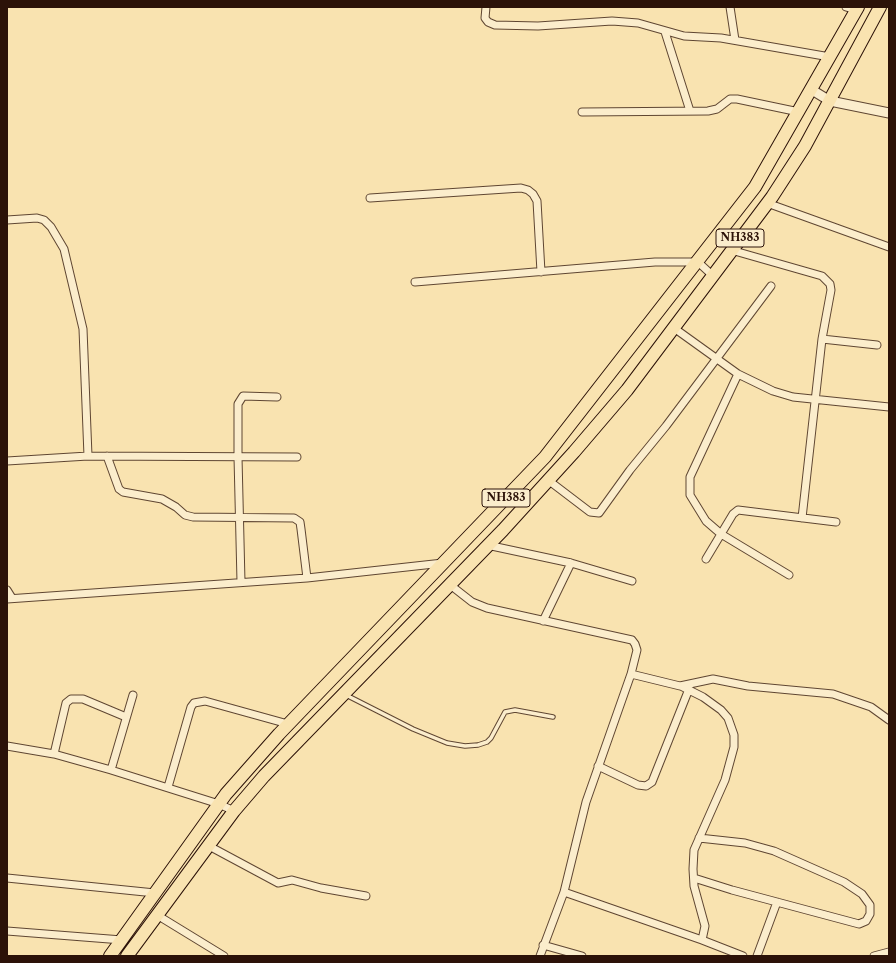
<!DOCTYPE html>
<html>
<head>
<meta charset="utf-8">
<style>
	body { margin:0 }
	#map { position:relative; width:896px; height:963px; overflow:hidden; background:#f9e3b0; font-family:"Libre Caslon Text",serif }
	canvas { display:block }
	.frame { position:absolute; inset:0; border:8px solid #2c1208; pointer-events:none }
</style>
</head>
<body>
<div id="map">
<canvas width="896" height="963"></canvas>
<div class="frame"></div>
</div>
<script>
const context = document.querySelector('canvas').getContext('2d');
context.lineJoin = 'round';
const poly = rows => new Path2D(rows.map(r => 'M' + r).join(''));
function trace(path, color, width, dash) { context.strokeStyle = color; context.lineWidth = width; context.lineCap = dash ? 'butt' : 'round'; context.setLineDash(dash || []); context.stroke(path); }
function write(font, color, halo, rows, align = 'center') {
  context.font = font + ' "Libre Caslon Text",serif'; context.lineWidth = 3.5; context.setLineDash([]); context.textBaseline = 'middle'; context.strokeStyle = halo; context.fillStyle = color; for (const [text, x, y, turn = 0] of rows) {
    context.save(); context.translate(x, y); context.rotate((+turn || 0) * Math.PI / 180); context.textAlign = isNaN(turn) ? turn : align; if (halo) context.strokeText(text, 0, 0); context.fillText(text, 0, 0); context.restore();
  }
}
const service = poly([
	[346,695,413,729,447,743,465,746,478,745,487,742,491,738,505,712,515,710,553,717]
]);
const minor = poly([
	[486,7,485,18,488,22,495,25,538,26,612,21,638,23,684,36,721,38,830,57],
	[730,7,735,40],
	[846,7,856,10],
	[665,32,690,111],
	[582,112,708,111,717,109,730,99,737,99,799,112],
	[370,198,521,188,528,190,533,194,537,201,541,272],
	[767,203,889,247],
	[7,220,37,218,44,220,51,227,64,249,83,329,88,456],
	[731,250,822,276,830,284,831,290,822,339,802,518],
	[415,282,655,262,698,262,712,275],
	[674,328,738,374,773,391,793,397,889,407],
	[822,339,877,345],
	[738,374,690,477,690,495,706,521,721,534,789,575],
	[107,456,119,489,123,492,162,499,176,507,185,515,193,517,294,518,300,522,301,529,307,578],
	[7,461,88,456,297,457],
	[548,480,590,512,599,513,630,470,666,426,771,286],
	[487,545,571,563,632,581],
	[706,559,733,514,738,510,836,522],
	[241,582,238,457,238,404,243,396,277,397],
	[449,584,472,602,487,608,632,640,635,644,637,650,631,674,680,686,713,679,748,686,833,694,871,707,889,720],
	[7,590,12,598],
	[7,599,307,578,443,563],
	[543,621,571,563],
	[681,686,703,697,721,710,728,718,734,735,734,747,725,780,694,850,693,869,694,886,705,926,702,940],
	[7,746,54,754,111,770,219,804,234,811],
	[54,754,66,703,71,699,83,699,126,717],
	[598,766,638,785,646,786,652,782,689,689],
	[111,770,133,695],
	[168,787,191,707,194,703,205,701,288,724],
	[209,846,278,883,292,880,321,888,366,896],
	[7,878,155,893],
	[694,878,732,890,859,924,866,921,870,914,870,905,862,894,844,882,774,851,745,843,699,838],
	[564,892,702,940,743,956],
	[157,915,224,956],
	[7,931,122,940],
	[543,945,582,956],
	[540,956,564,892,586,802,631,674],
	[757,956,777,902],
	[874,956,889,952]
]);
const tertiary = poly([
	[812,90,830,101,889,113]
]);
const trunk = poly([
	[110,956,226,794,279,734,545,457,755,187,858,7],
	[127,956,234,811,264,776,503,530,574,452,627,390,772,197,805,146,880,7]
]);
const shields = [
	[740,238,48],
	[506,498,48]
];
const shieldNames = [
	["NH383",740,238],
	["NH383",506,498]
];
trace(service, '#5f4632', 5.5);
trace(minor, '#5f4632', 9);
trace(tertiary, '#5f4632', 11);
trace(trunk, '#2c1208', 14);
trace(service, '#fbedcc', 3.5);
trace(minor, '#fbedcc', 7);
trace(tertiary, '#fbedcc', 9);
trace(trunk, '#f9e3b0', 12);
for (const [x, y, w] of shields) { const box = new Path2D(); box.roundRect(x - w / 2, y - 9, w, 18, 3); context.fillStyle = '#fbedcc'; context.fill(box); trace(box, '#2c1208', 1); }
write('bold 11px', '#2c1208', null, shieldNames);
</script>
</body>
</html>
